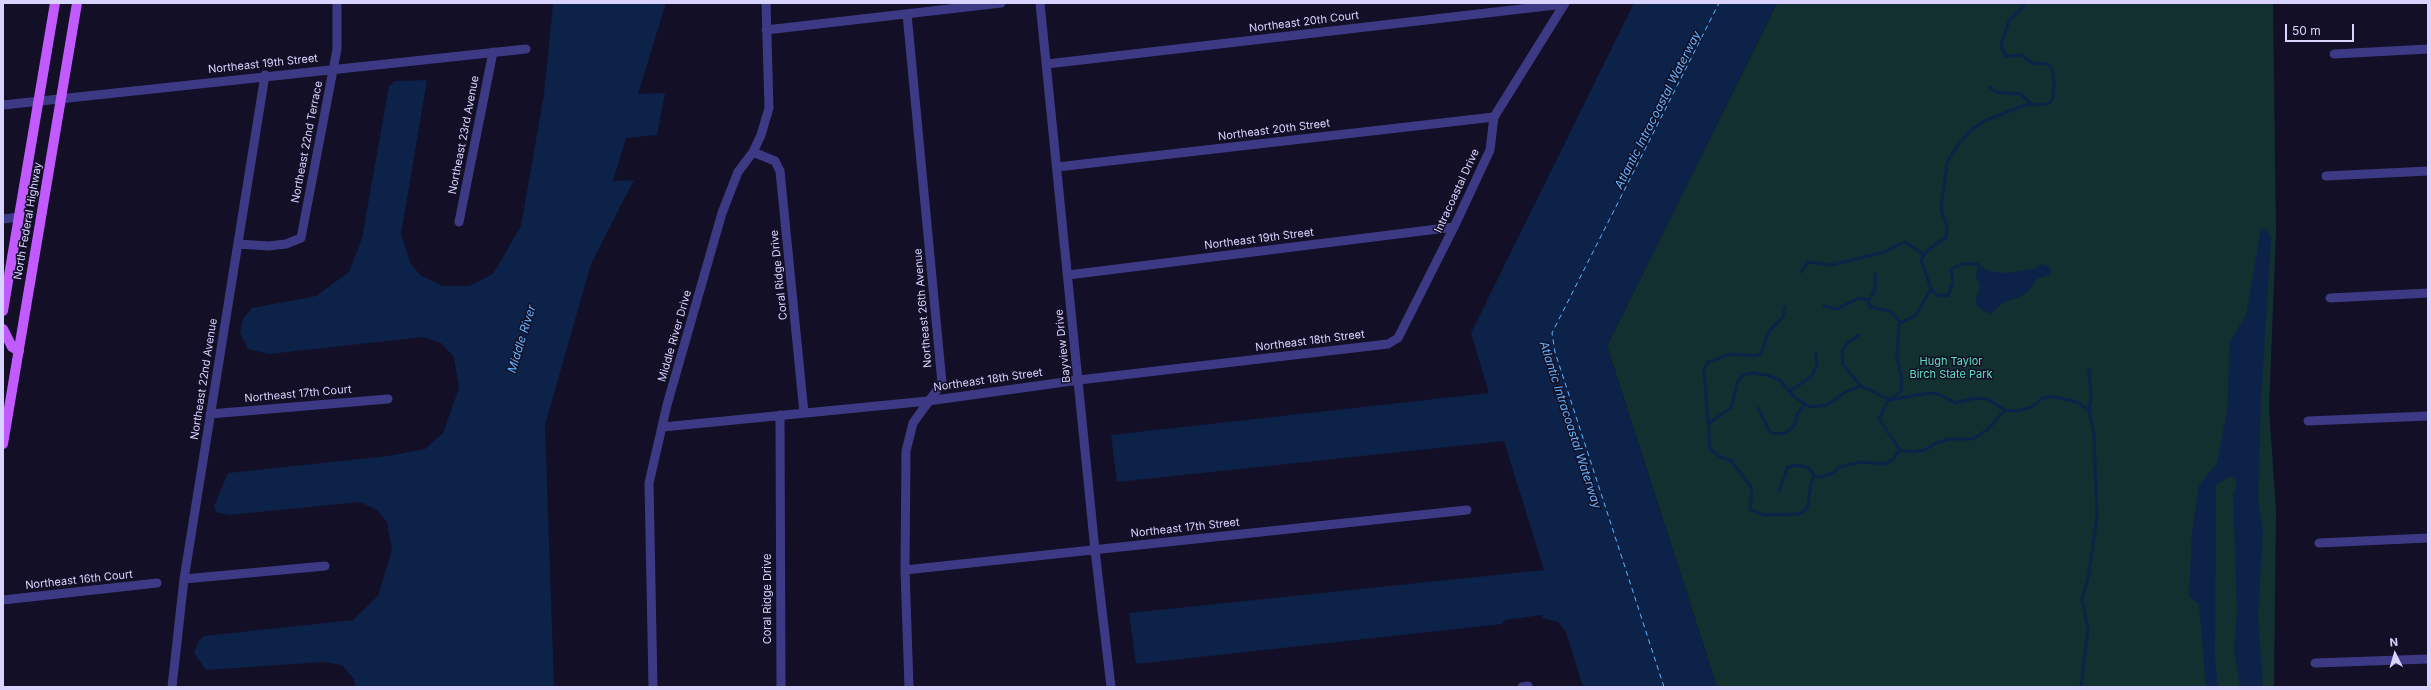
<!DOCTYPE html>
<html>
<head>
<meta charset="utf-8">
<style>
	body { margin:0 }
	#map { position:relative; width:2431px; height:690px; overflow:hidden; background:#130f26; font-family:Inter,sans-serif }
	canvas { display:block }
	.frame { position:absolute; inset:0; border:4px solid #d9d4ff; pointer-events:none }
	.north { position:absolute; left:2375px; top:634px; width:40px; height:40px; -webkit-text-stroke:3px #130f26; paint-order:stroke; rotate:355deg; font-size:11px; font-weight:700; line-height:16px; text-align:center; color:#d9d4ff }
	.north::after { content:''; display:block; margin:auto; width:14px; height:18px; background:#d9d4ff; clip-path:polygon(50% 0,100% 100%,50% 72%,0 100%) }
	.scale { position:absolute; left:2285px; top:24px; width:69px; height:18px; box-sizing:border-box; border:2px solid #d9d4ff; border-top:0; padding-left:5px; font-size:12px; line-height:14px; white-space:nowrap; color:#d9d4ff; -webkit-text-stroke:3px #130f26; paint-order:stroke }
</style>
</head>
<body>
<div id="map">
<canvas width="2431" height="690"></canvas>
<div class="frame"></div>
<div class="north">N</div>
<div class="scale">50 m</div>
</div>
<script>
const context = document.querySelector('canvas').getContext('2d');
context.lineJoin = 'round';
function fillPath(path, color) { context.fillStyle = color; context.fill(path, 'evenodd'); }
const poly = rows => new Path2D(rows.map(r => 'M' + r).join(''));
function trace(path, color, width, dash) { context.strokeStyle = color; context.lineWidth = width; context.lineCap = dash ? 'butt' : 'round'; context.setLineDash(dash || []); context.stroke(path); }
function write(font, color, halo, rows, align = 'center') {
  context.font = font + ' Inter,sans-serif'; context.lineWidth = 3; context.setLineDash([]); context.textBaseline = 'middle'; context.strokeStyle = halo; context.fillStyle = color; for (const [text, x, y, turn = 0] of rows) {
    context.save(); context.translate(x, y); context.rotate((+turn || 0) * Math.PI / 180); context.textAlign = isNaN(turn) ? turn : align; if (halo) context.strokeText(text, 0, 0); context.fillText(text, 0, 0); context.restore();
  }
}
const green = poly([
	[1777,3,2273,3,2276,232,2269,409,2276,511,2274,687,1717,687,1607,346]
]);
const water = poly([
	[553,3,666,3,638,94,665,93,657,135,626,138,613,181,634,180,591,264,545,425,554,687,356,687,354,679,342,665,324,662,206,670,194,653,199,641,204,636,353,620,378,596,392,550,387,522,377,510,360,502,229,515,216,512,214,506,228,473,388,456,425,449,443,433,459,388,454,357,441,343,423,337,269,354,248,349,240,333,243,319,252,308,316,296,349,272,362,238,389,86,395,81,427,80,401,234,410,262,420,275,443,286,469,286,493,274,521,226,544,94],
	[1634,3,1777,3,1607,346,1717,687,1583,687,1566,632,1558,622,1543,618,1542,615,1505,620,1502,624,1136,664,1129,613,1544,570,1504,441,1117,482,1111,435,1489,393,1471,333],
	[2267,228,2271,240,2261,400,2258,499,2263,531,2258,616,2263,687,2240,687,2234,649,2237,612,2233,494,2237,482,2231,476,2216,485,2215,658,2218,687,2206,687,2199,604,2189,597,2192,533,2199,485,2217,463,2227,411,2230,341,2246,315,2261,229],
	[1978,264,1988,271,2006,273,2033,269,2041,264,2049,266,2051,274,2037,279,2028,292,2017,298,2006,301,1990,314,1982,310,1975,303,1980,285,1976,278]
]);
const stream = poly([
	[1989,87,1996,92,2020,94,2033,105],
	[1801,272,1808,262,1831,265,1884,252,1905,242,1924,255],
	[1875,274,1876,284,1873,294,1868,300,1870,307,1890,311,1901,323],
	[1931,289,1937,295,1948,296,1953,282,1951,269,1961,264,1978,264],
	[1824,306,1837,309,1859,298,1868,300],
	[1785,307,1783,317,1769,331,1761,354,1755,356,1730,354,1707,363,1704,370,1710,449,1719,456,1731,461,1752,488,1750,509,1763,515,1799,514,1807,509,1811,484,1814,475,1820,477,1833,473,1839,467,1861,462,1886,464,1893,459,1900,450],
	[1859,335,1847,343,1842,352,1843,365,1861,386,1890,400,1928,393,1938,394,1956,403,1975,398,1987,399,2005,410,2017,411,2032,407,2041,399,2050,396,2077,402,2089,411],
	[1790,391,1812,376,1817,365,1816,352],
	[1758,408,1769,431,1775,434,1785,433,1795,425,1797,414,1805,404],
	[1709,423,1731,408,1738,381,1743,375,1752,373,1767,375,1780,380,1793,396,1810,407,1827,405,1847,391,1861,386],
	[1900,450,1879,419,1887,402,1901,391,1902,380,1897,357,1899,324,1916,315,1931,289,1921,260,1927,251,1946,237,1947,227,1941,208,1947,163,1956,147,1970,131,1984,121,2025,105,2048,104,2053,99,2054,82,2052,69,2048,64,2032,63,2022,55,2005,56,2001,45,2009,21,2026,3],
	[1900,450,1913,452,1925,450,1936,443,1949,439,1973,439,1987,430,2005,410],
	[1779,491,1788,467,1798,465,1809,468,1814,475],
	[2081,687,2088,629,2082,599,2088,579,2097,517,2094,435,2089,411,2091,398,2089,369]
]);
const ferry = poly([
	[1664,687,1555,352,1552,333,1719,3]
]);
const minor = poly([
	[1040,3,1095,550,1111,687],
	[907,14,942,383,913,423,906,451,905,570,909,687],
	[766,30,1001,3],
	[2334,54,2428,49],
	[1047,64,1564,4],
	[3,105,526,49],
	[753,152,775,161,780,171,804,413],
	[1057,167,1494,117],
	[2326,176,2428,171],
	[3,219,19,217],
	[459,222,493,52],
	[238,244,268,246,286,244,301,238,337,49,337,3],
	[1068,275,1454,227],
	[2330,298,2428,293],
	[210,414,388,399],
	[780,415,781,687],
	[2308,421,2428,416],
	[663,427,928,401,1079,380,1388,344,1398,338,1454,227,1490,150,1494,117,1565,3],
	[2319,543,2428,538],
	[905,570,1467,510],
	[184,579,325,566],
	[3,600,157,583],
	[2315,663,2428,659],
	[172,687,184,579,265,75],
	[653,687,649,483,667,405,722,213,738,172,753,152,761,135,769,108,766,3],
	[1522,687,1528,686]
]);
const major = poly([
	[3,311,55,3],
	[3,329,12,347,19,351],
	[3,444,77,3]
]);
const streetNames = [
	["Northeast 20th Court",1304,22,-7],
	["Northeast 19th Street",263,64,-6],
	["Northeast 20th Street",1274,130,-7],
	["Northeast 23rd Avenue",464,135,-79],
	["Northeast 22nd Terrace",307,142,-79],
	["Intracoastal Drive",1457,191,-65],
	["North Federal Highway",28,221,-80],
	["Northeast 19th Street",1259,239,-7],
	["Coral Ridge Drive",779,275,-96],
	["Northeast 26th Avenue",923,308,-95],
	["Middle River Drive",675,336,-74],
	["Northeast 18th Street",1310,341,-7],
	["Bayview Drive",1063,346,-96],
	["Northeast 22nd Avenue",204,379,-81],
	["Northeast 18th Street",988,380,-8],
	["Northeast 17th Court",298,394,-5],
	["Northeast 17th Street",1185,528,-6],
	["Northeast 16th Court",79,580,-6],
	["Coral Ridge Drive",768,599,-90]
];
const parkNames = [
	["Hugh Taylor",1951,362],
	["Birch State Park",1951,375]
];
const waterNames = [
	["Atlantic Intracoastal Waterway",1658,110,-63],
	["Middle River",522,339,-73],
	["Atlantic Intracoastal Waterway",1570,425,72]
];
fillPath(green, '#12302f');
fillPath(water, '#0c2248');
trace(stream, '#0c2248', 3);
trace(ferry, '#62b6ff', 1, [5, 4]);
trace(minor, '#3d3a85', 9);
trace(major, '#c25bff', 10);
write('11px', '#d9d4ff', '#130f26', streetNames);
write('11px', '#5fe0c0', '#130f26', parkNames);
write('italic 12px', '#62b6ff', '#130f26', waterNames);
</script>
</body>
</html>
